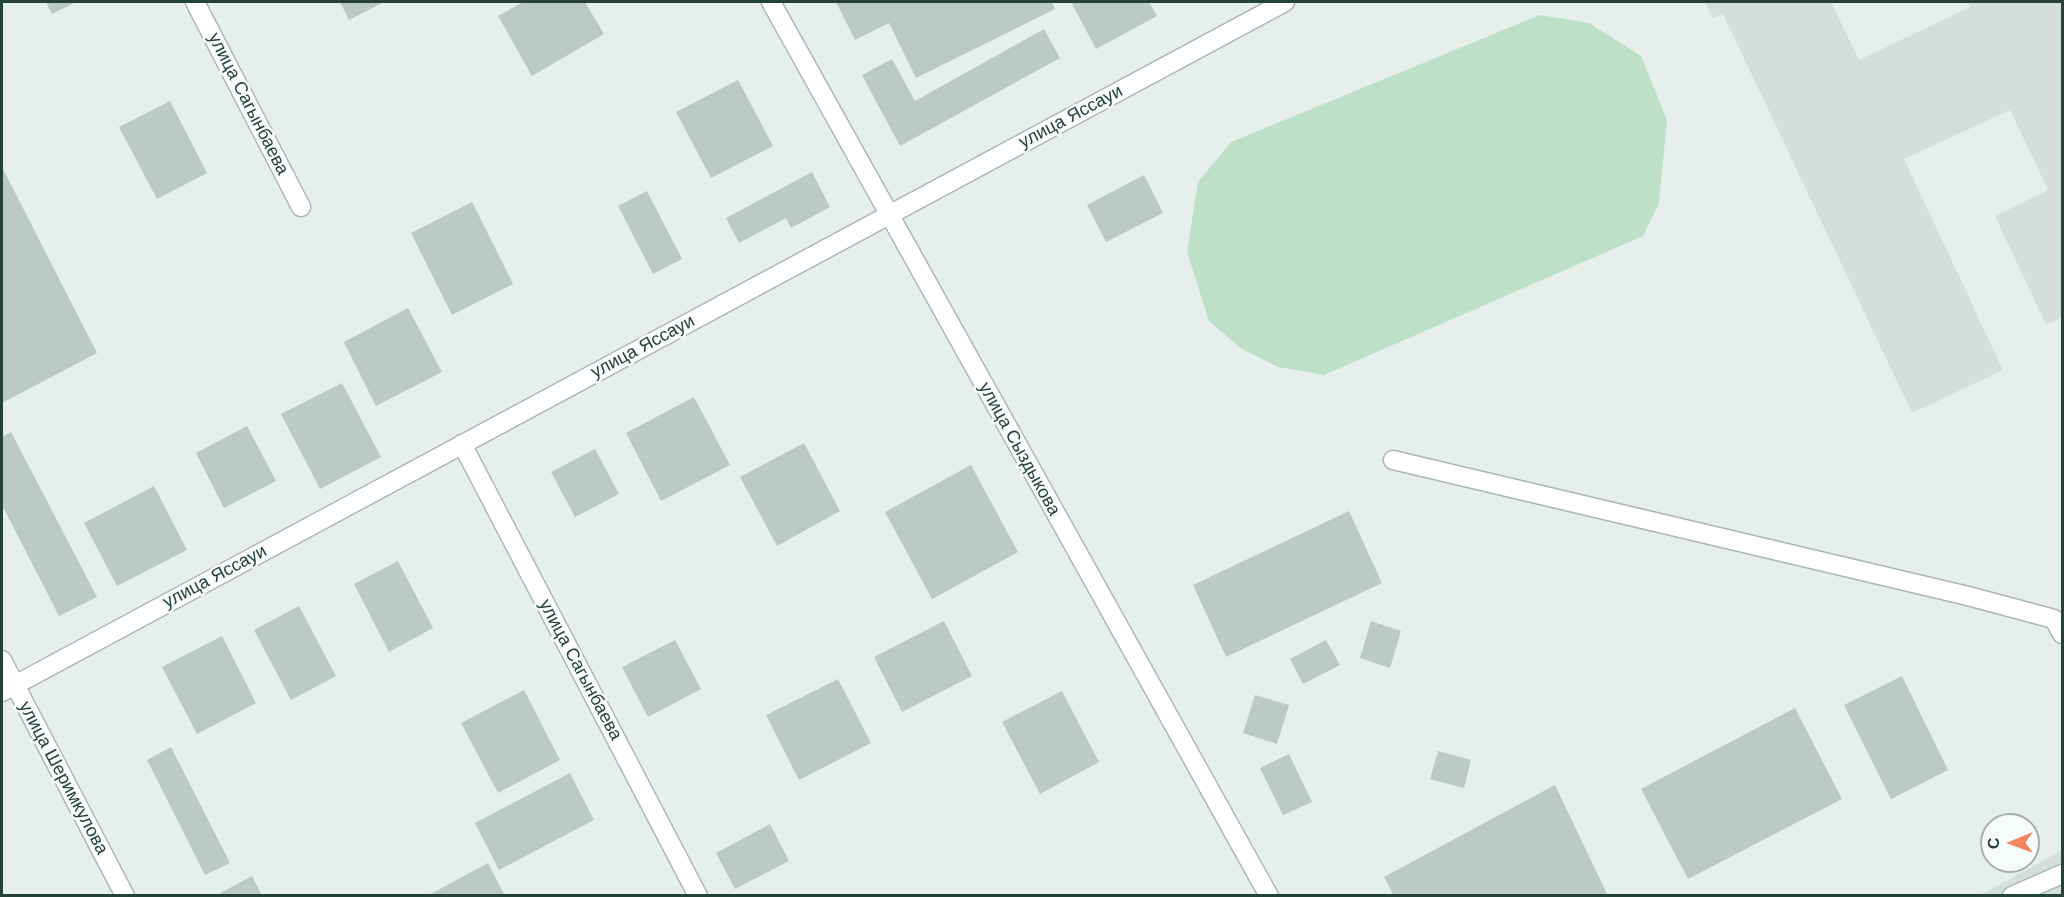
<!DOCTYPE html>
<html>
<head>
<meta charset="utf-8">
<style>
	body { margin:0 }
	#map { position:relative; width:2064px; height:897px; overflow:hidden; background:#e6efeb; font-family:Arial,sans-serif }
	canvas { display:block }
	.frame { position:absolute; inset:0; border:3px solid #24423a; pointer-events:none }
	.north { position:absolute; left:1980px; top:813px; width:60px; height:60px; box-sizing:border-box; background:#f7fbf9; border:2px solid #a3b1ad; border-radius:50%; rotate:269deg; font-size:16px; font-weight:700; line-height:24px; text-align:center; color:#24423a }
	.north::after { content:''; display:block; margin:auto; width:21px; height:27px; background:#f4845f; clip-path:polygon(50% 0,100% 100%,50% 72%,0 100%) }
</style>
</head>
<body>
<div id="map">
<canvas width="2064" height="897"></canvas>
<div class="frame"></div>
<div class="north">С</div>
</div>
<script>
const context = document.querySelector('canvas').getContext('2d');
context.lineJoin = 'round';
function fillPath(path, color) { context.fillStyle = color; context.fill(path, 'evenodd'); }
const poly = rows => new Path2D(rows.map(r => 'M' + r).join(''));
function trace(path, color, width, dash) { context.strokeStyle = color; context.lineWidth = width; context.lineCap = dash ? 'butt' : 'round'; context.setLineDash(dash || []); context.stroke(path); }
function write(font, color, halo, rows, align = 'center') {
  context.font = font + ' Arial,sans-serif'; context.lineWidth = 5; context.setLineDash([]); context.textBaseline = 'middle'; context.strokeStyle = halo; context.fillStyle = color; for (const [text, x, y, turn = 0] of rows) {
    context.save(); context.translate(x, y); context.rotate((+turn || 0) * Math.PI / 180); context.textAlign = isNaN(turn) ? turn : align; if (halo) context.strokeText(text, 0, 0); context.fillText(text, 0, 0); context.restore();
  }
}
const built = poly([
	[1705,2,1831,2,1859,60,1970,7,1968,2,2062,2,2062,317,2046,325,1995,216,2048,190,2010,110,1904,159,2003,370,1912,413,1723,14,1713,18],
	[2062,850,2062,895,1981,895]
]);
const green = poly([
	[1540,15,1589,23,1641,56,1667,120,1659,203,1643,236,1324,375,1278,367,1242,349,1209,321,1187,252,1198,182,1231,142]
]);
const building = poly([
	[46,2,76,2,52,14],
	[340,2,384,2,349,20],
	[523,2,585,2,604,34,532,76,498,16],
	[836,2,1052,2,1055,9,916,78,889,23,855,40],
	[1071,2,1149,2,1157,16,1096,49],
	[1044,29,1060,58,900,146,862,75,892,59,915,101],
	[738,80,773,146,711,178,676,112],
	[170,101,207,173,157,199,119,127],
	[2,167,97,353,2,403],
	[812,172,830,207,791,228,786,218,739,243,726,218],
	[1144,175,1163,213,1106,242,1087,205],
	[647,191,682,259,653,274,618,206],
	[472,202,513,284,452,315,411,233],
	[408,308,442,372,376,406,344,342],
	[342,383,381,457,320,489,281,414],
	[694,397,730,465,661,501,626,433],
	[247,426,276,481,224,508,196,453],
	[11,432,97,597,59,616,2,505,2,437],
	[804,443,840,511,777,546,740,477],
	[595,449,619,494,575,517,551,472],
	[971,465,1018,552,932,599,885,512],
	[154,486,187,550,117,586,84,523],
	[1349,511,1382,583,1226,657,1193,585],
	[398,561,433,628,389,652,354,584],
	[299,606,336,676,291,700,254,630],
	[944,621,972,676,902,712,874,657],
	[1371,621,1401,631,1390,668,1360,658],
	[222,636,256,703,197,734,162,667],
	[675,640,701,689,648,717,622,667],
	[1326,640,1340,665,1303,684,1290,659],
	[1902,676,1948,770,1891,799,1844,705],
	[838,679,871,743,799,780,766,715],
	[524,690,560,760,498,793,461,723],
	[1062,691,1099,762,1040,794,1002,722],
	[1255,695,1289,705,1277,744,1243,733],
	[1795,708,1842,799,1688,879,1641,789],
	[171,747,230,863,205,875,147,760],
	[1438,751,1471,760,1464,788,1430,779],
	[1289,754,1312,802,1283,815,1260,768],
	[570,773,594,820,499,870,475,823],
	[1555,785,1608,896,1394,896,1384,877],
	[770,824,789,861,735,889,716,853],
	[488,863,505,896,427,896],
	[252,876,262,896,215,896]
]);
const minor = poly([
	[195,2,301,207],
	[771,2,1269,896],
	[462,444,698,896],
	[1393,460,1968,596,2054,619,2062,634],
	[2,660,125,896],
	[2,692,1285,2],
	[2012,896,2062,874]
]);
const streetNames = [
	["улица Сагынбаева",248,104,63],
	["улица Яссауи",1071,117,-28],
	["улица Яссауи",643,347,-28],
	["улица Сыздыкова",1019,449,61],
	["улица Яссауи",215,577,-28],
	["улица Сагынбаева",580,670,62],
	["улица Шеримкулова",63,778,62]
];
fillPath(built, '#d4dfda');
fillPath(green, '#bfe0c8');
fillPath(building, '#bbcac4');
trace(minor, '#a8b8b2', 21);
trace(minor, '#fff', 18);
write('18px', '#24423a', '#f7fbf9', streetNames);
</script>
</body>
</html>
